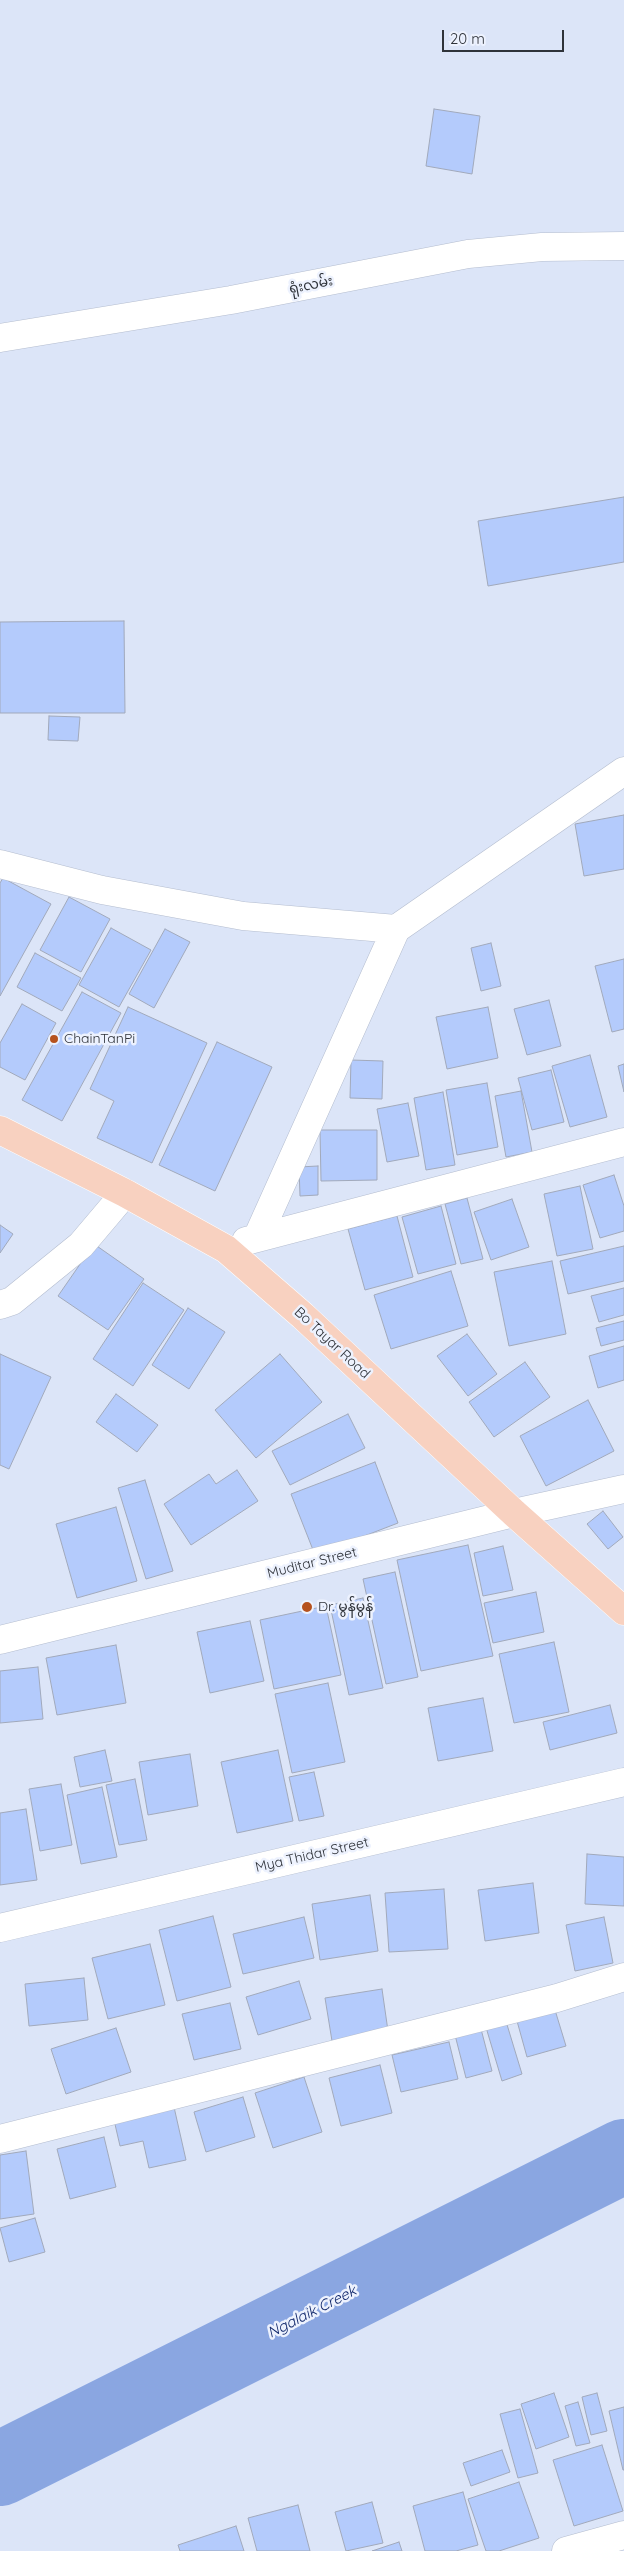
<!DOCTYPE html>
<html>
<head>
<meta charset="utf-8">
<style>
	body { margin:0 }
	#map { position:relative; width:624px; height:2551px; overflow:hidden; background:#dce5f8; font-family:Quicksand,sans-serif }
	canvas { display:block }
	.scale { position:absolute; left:442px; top:30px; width:122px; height:22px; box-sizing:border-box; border:2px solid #2f333a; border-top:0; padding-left:6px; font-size:15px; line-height:18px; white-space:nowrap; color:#2f333a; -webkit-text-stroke:4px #edf2fe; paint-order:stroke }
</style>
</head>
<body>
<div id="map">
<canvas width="624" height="2551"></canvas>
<div class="scale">20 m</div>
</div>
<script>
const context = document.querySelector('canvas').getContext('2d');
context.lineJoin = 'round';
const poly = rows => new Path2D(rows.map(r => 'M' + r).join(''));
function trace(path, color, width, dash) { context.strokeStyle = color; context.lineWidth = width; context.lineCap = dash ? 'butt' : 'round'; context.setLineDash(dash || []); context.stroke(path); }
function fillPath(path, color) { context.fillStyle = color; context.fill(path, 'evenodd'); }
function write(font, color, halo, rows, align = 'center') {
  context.font = font + ' Quicksand,"Noto Sans Myanmar",sans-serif'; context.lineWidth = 5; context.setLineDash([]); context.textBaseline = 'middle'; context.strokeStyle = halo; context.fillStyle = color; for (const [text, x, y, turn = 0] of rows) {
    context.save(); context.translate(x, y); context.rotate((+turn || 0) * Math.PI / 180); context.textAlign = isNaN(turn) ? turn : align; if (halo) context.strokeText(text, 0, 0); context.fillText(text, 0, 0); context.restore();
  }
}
const river = poly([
	[0,2469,624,2156]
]);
const building = poly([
	[434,109,480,116,472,174,426,166,434,109],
	[624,497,624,562,488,586,478,521,624,497],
	[124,621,125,713,0,713,0,622,124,621],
	[49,716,80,717,78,741,48,740,49,716],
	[624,815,624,869,584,876,575,824,624,815],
	[3,878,51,904,0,996,0,883,3,878],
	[69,897,110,919,81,972,40,950,69,897],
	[111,928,151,950,119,1007,79,985,111,928],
	[165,929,190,942,154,1008,129,994,165,929],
	[491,943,501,986,481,991,471,948,491,943],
	[35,953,81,978,62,1011,17,987,35,953],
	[624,959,624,1029,612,1032,595,966,624,959],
	[82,992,121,1013,62,1121,22,1100,82,992],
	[549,1000,561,1046,527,1055,514,1009,549,1000],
	[22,1004,56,1023,25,1080,0,1067,0,1043,22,1004],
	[128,1007,207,1043,152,1163,97,1138,114,1101,90,1089,128,1007],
	[488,1007,498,1058,447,1069,436,1017,488,1007],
	[217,1042,272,1067,215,1191,159,1165,217,1042],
	[590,1055,607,1117,570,1127,552,1066,590,1055],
	[351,1060,383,1061,382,1099,350,1098,351,1060],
	[624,1064,624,1092,618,1066,624,1064],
	[551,1070,564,1122,532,1130,518,1078,551,1070],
	[487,1083,498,1147,457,1155,446,1090,487,1083],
	[521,1091,532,1152,506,1157,495,1096,521,1091],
	[443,1092,455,1165,426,1170,414,1098,443,1092],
	[408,1103,419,1156,387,1162,377,1109,408,1103],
	[320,1130,377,1130,377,1180,321,1181,320,1130],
	[318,1166,318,1195,300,1196,299,1167,318,1166],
	[614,1175,624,1206,624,1231,600,1238,583,1185,614,1175],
	[580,1186,593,1249,557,1256,544,1194,580,1186],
	[467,1198,483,1259,461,1264,445,1204,467,1198],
	[512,1199,529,1247,491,1260,474,1212,512,1199],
	[441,1206,456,1264,418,1274,402,1217,441,1206],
	[397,1216,413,1277,365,1290,348,1229,397,1216],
	[0,1225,13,1234,0,1253,0,1225],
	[94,1244,144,1279,108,1330,58,1296,94,1244],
	[624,1246,624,1281,568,1294,560,1261,624,1246],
	[552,1261,566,1334,509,1346,494,1272,552,1261],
	[451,1271,468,1326,391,1349,374,1295,451,1271],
	[143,1283,184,1310,133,1386,93,1359,143,1283],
	[624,1288,624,1315,599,1322,591,1296,624,1288],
	[188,1308,225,1332,189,1389,152,1365,188,1308],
	[624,1321,624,1340,601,1346,596,1328,624,1321],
	[467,1334,497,1374,468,1396,437,1356,467,1334],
	[624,1346,624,1380,598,1388,589,1356,624,1346],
	[0,1354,51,1377,9,1469,0,1465,0,1354],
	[280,1354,322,1402,256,1458,215,1410,280,1354],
	[525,1362,550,1397,494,1437,469,1402,525,1362],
	[116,1394,158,1425,137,1452,96,1422,116,1394],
	[588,1400,614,1451,546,1486,520,1436,588,1400],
	[348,1414,365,1448,290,1485,272,1451,348,1414],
	[375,1462,398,1523,315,1555,291,1494,375,1462],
	[237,1470,258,1501,191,1545,164,1504,209,1474,216,1484,237,1470],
	[145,1480,173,1571,146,1579,118,1488,145,1480],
	[116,1507,137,1581,77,1598,56,1524,116,1507],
	[603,1511,623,1537,608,1549,587,1524,603,1511],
	[468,1545,493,1656,421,1671,397,1560,468,1545],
	[503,1546,513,1590,483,1596,474,1553,503,1546],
	[395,1572,418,1677,386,1684,363,1579,395,1572],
	[536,1592,544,1632,493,1643,484,1603,536,1592],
	[363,1598,383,1688,349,1695,330,1605,363,1598],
	[326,1606,341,1675,274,1689,260,1620,326,1606],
	[250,1621,264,1681,210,1693,197,1632,250,1621],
	[554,1642,569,1712,514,1723,499,1654,554,1642],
	[116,1645,126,1703,57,1715,46,1658,116,1645],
	[38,1667,43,1719,0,1723,0,1671,38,1667],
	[328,1683,345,1762,292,1773,275,1694,328,1683],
	[483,1698,493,1751,438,1761,428,1708,483,1698],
	[610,1705,617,1733,550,1750,543,1722,610,1705],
	[105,1750,112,1781,80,1787,74,1757,105,1750],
	[278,1750,293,1821,237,1833,221,1762,278,1750],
	[190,1754,198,1806,148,1815,139,1762,190,1754],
	[314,1772,324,1816,299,1821,289,1777,314,1772],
	[135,1779,147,1840,119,1845,106,1785,135,1779],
	[61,1784,72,1845,40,1851,29,1789,61,1784],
	[102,1787,117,1857,81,1864,67,1795,102,1787],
	[26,1809,37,1880,0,1885,0,1813,26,1809],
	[587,1854,624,1857,624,1906,585,1904,587,1854],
	[533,1883,539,1933,485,1941,478,1890,533,1883],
	[444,1889,448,1949,389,1952,385,1893,444,1889],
	[370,1895,378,1951,320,1960,312,1904,370,1895],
	[213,1916,231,1987,177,2001,159,1930,213,1916],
	[304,1917,314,1958,243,1974,233,1934,304,1917],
	[604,1917,613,1963,575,1971,566,1925,604,1917],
	[150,1944,165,2005,108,2019,92,1958,150,1944],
	[84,1978,88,2020,29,2026,25,1984,84,1978],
	[299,1981,311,2019,258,2035,246,1997,299,1981],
	[382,1989,388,2031,332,2041,325,1998,382,1989],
	[230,2003,241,2049,194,2060,182,2014,230,2003],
	[555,2010,566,2046,527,2057,517,2021,555,2010],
	[505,2018,522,2074,502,2081,485,2024,505,2018],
	[116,2028,131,2072,66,2094,51,2049,116,2028],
	[481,2029,492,2071,466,2078,455,2035,481,2029],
	[449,2042,458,2079,401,2092,392,2055,449,2042],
	[380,2065,392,2113,341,2126,329,2078,380,2065],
	[304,2077,322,2132,273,2148,255,2093,304,2077],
	[243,2097,255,2137,206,2152,194,2112,243,2097],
	[174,2107,186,2160,149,2168,143,2141,120,2146,114,2120,174,2107],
	[104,2137,116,2187,70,2199,57,2149,104,2137],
	[26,2151,34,2214,0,2219,0,2155,26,2151],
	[35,2218,45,2252,9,2262,0,2228,35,2218],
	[554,2393,569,2437,536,2449,521,2404,554,2393],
	[597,2393,607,2431,591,2435,582,2397,597,2393],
	[578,2402,590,2443,576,2446,565,2406,578,2402],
	[624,2407,624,2470,623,2470,609,2411,624,2407],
	[520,2409,538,2473,518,2478,500,2414,520,2409],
	[602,2445,623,2511,574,2526,553,2460,602,2445],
	[502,2450,510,2472,471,2486,463,2463,502,2450],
	[519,2482,539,2538,499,2551,486,2551,468,2499,519,2482],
	[463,2492,478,2545,456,2551,425,2551,413,2506,463,2492],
	[372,2502,383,2543,346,2551,335,2512,372,2502],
	[298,2505,310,2551,257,2551,248,2518,298,2505],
	[236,2526,244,2551,180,2551,178,2545,236,2526],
	[399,2542,402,2551,372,2551,399,2542]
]);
const minor = poly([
	[0,338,231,300,468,254,542,247,624,246],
	[0,864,102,890,243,916,396,929],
	[258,1236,396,929,624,771],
	[246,1241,624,1142],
	[0,1305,12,1301,81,1245,125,1193],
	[0,1640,514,1513,624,1489],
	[0,1928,624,1782],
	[0,2139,557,1998,624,1977],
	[566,2551,624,2535]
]);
const major = poly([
	[0,1130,125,1193,226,1249,303,1316,514,1513,624,1611]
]);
const markers = [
	[54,1039,5,"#b6521e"],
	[307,1607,6,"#b6521e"]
];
const streetNames = [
	["ရုံးလမ်း",311,285,-11],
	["Bo Tayar Road",332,1343,43],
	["Muditar Street",312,1563,-14],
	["Mya Thidar Street",312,1855,-13]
];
const poiNames = [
	["ChainTanPi",64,1039],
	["Dr. မွန်မွန်",318,1607]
];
const waterNames = [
	["Ngalaik Creek",312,2312,-27]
];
trace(river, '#8aa6e1', 74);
fillPath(building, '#b4cbfc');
trace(building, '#a1a9bb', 1);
trace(minor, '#b4bdcf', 29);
trace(major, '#fff', 29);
trace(minor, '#fff', 28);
trace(major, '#f8d1c0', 28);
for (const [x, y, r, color] of markers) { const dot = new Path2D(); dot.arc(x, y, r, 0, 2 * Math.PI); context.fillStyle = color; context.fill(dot); trace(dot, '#edf2fe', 2); }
write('14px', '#2f333a', '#edf2fe', streetNames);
write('14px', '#2f333a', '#edf2fe', poiNames, 'left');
write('italic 15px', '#0f266a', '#edf2fe', waterNames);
</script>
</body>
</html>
